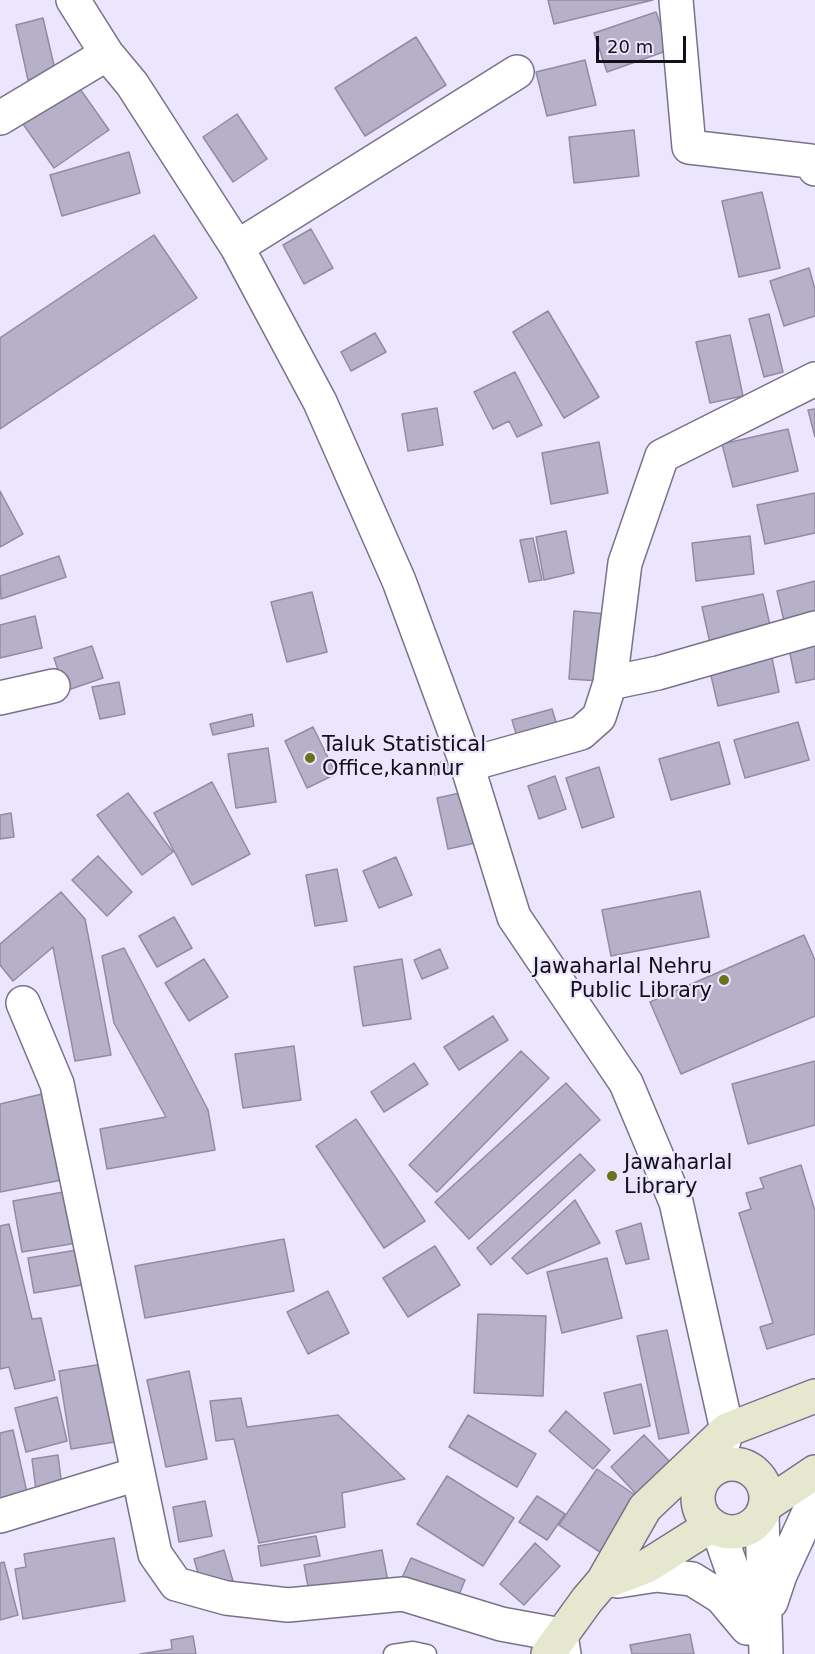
<!DOCTYPE html>
<html>
<head>
<meta charset="utf-8">
<style>
	body { margin:0 }
	#map { position:relative; width:815px; height:1654px; overflow:hidden; background:#ebe5fe; font-family:"DejaVu Sans",sans-serif }
	canvas { display:block }
	.scale { position:absolute; left:596px; top:36px; width:90px; height:27px; box-sizing:border-box; border:3px solid #131019; border-top:0; padding-left:8px; font-size:18px; line-height:21px; white-space:nowrap; color:#131019; -webkit-text-stroke:4px #ebe5fe; paint-order:stroke }
</style>
</head>
<body>
<div id="map">
<canvas width="815" height="1654"></canvas>
<div class="scale">20 m</div>
</div>
<script>
const context = document.querySelector('canvas').getContext('2d');
context.lineJoin = 'round';
function fillPath(path, color) { context.fillStyle = color; context.fill(path, 'evenodd'); }
const poly = rows => new Path2D(rows.map(r => 'M' + r).join(''));
function trace(path, color, width, dash) { context.strokeStyle = color; context.lineWidth = width; context.lineCap = dash ? 'butt' : 'round'; context.setLineDash(dash || []); context.stroke(path); }
function write(font, color, halo, rows, align = 'center') {
  context.font = font + ' "DejaVu Sans",sans-serif'; context.lineWidth = 4.5; context.setLineDash([]); context.textBaseline = 'middle'; context.strokeStyle = halo; context.fillStyle = color; for (const [text, x, y, turn = 0] of rows) {
    context.save(); context.translate(x, y); context.rotate((+turn || 0) * Math.PI / 180); context.textAlign = isNaN(turn) ? turn : align; if (halo) context.strokeText(text, 0, 0); context.fillText(text, 0, 0); context.restore();
  }
}
const building = poly([
	[548,0,653,0,554,24,548,0],
	[656,12,669,50,607,72,594,33,656,12],
	[43,18,56,74,28,80,16,25,43,18],
	[416,37,446,85,365,136,335,88,416,37],
	[585,60,596,105,547,116,536,72,585,60],
	[78,86,109,130,54,168,23,124,78,86],
	[237,114,267,159,233,182,203,137,237,114],
	[634,130,639,176,574,183,569,137,634,130],
	[129,152,140,193,62,216,50,175,129,152],
	[762,192,780,268,739,277,722,201,762,192],
	[311,229,333,268,304,284,283,245,311,229],
	[154,235,197,298,0,429,0,338,154,235],
	[809,268,815,289,815,316,784,326,770,281,809,268],
	[548,311,599,397,564,418,513,332,548,311],
	[769,314,783,372,764,377,749,319,769,314],
	[375,333,386,352,351,371,341,352,375,333],
	[730,335,743,396,710,403,696,342,730,335],
	[515,372,542,425,517,437,509,421,493,429,474,392,515,372],
	[437,408,443,445,408,451,402,414,437,408],
	[815,409,815,437,808,410,815,409],
	[788,429,798,471,733,487,722,444,788,429],
	[599,442,608,493,551,504,542,453,599,442],
	[0,491,23,534,0,547,0,491],
	[815,493,815,533,765,544,757,505,815,493],
	[566,531,574,573,544,580,536,537,566,531],
	[750,536,754,574,696,581,692,543,750,536],
	[533,538,542,580,529,582,520,540,533,538],
	[59,556,66,577,1,599,0,576,59,556],
	[815,581,815,613,784,621,777,591,815,581],
	[312,592,327,652,287,662,271,602,312,592],
	[763,594,771,630,710,643,702,607,763,594],
	[574,611,606,614,600,681,569,679,574,611],
	[35,616,42,648,0,658,0,625,35,616],
	[815,638,815,679,796,683,788,644,815,638],
	[92,646,103,678,65,691,54,658,92,646],
	[771,653,779,692,718,706,709,667,771,653],
	[119,682,125,714,100,719,92,687,119,682],
	[552,709,560,735,520,747,512,720,552,709],
	[252,714,254,726,213,735,210,724,252,714],
	[798,722,809,760,745,778,734,740,798,722],
	[313,727,336,774,307,788,285,741,313,727],
	[719,742,730,784,671,800,659,759,719,742],
	[268,748,276,802,236,808,228,754,268,748],
	[461,758,464,769,435,775,433,764,461,758],
	[599,767,614,817,582,828,566,778,599,767],
	[555,776,566,809,539,819,528,786,555,776],
	[212,782,250,854,192,885,154,813,212,782],
	[469,791,480,842,448,849,437,798,469,791],
	[128,793,173,852,142,875,97,815,128,793],
	[11,813,14,837,0,839,0,815,11,813],
	[98,856,132,892,107,916,72,880,98,856],
	[396,857,412,895,379,908,363,871,396,857],
	[337,869,347,921,315,926,306,875,337,869],
	[700,891,709,937,611,956,602,910,700,891],
	[61,892,85,919,111,1055,75,1061,53,947,13,981,0,965,0,944,61,892],
	[174,917,192,948,157,967,139,936,174,917],
	[804,935,815,960,815,1016,681,1074,650,1002,804,935],
	[124,948,208,1110,215,1150,107,1169,100,1129,166,1117,114,1023,102,956,124,948],
	[440,949,448,968,422,979,414,960,440,949],
	[204,959,228,997,189,1021,165,983,204,959],
	[402,959,411,1019,363,1026,354,967,402,959],
	[493,1016,508,1040,459,1070,444,1047,493,1016],
	[294,1046,301,1100,243,1108,235,1054,294,1046],
	[521,1051,549,1078,437,1192,409,1165,521,1051],
	[815,1061,815,1125,748,1144,732,1084,815,1061],
	[414,1063,428,1084,384,1112,371,1092,414,1063],
	[566,1083,600,1120,469,1239,435,1202,566,1083],
	[46,1093,67,1179,0,1192,0,1104,46,1093],
	[356,1119,425,1221,384,1248,316,1146,356,1119],
	[580,1154,595,1170,491,1265,477,1248,580,1154],
	[801,1165,815,1211,815,1334,767,1349,760,1327,773,1323,739,1213,751,1209,746,1193,764,1188,760,1178,801,1165],
	[69,1191,77,1243,22,1252,13,1201,69,1191],
	[575,1200,600,1243,527,1274,512,1258,575,1200],
	[641,1223,649,1259,626,1264,616,1231,641,1223],
	[9,1224,32,1319,41,1318,55,1380,15,1389,9,1367,0,1369,0,1226,9,1224],
	[284,1239,294,1291,145,1318,135,1266,284,1239],
	[435,1246,460,1285,408,1317,383,1278,435,1246],
	[83,1249,88,1284,34,1293,28,1258,83,1249],
	[607,1258,622,1318,562,1333,547,1272,607,1258],
	[328,1291,349,1333,308,1354,287,1312,328,1291],
	[478,1314,546,1316,543,1396,474,1393,478,1314],
	[667,1330,689,1433,659,1439,637,1336,667,1330],
	[109,1363,121,1441,71,1449,59,1371,109,1363],
	[189,1371,207,1459,166,1467,147,1380,189,1371],
	[641,1384,650,1426,614,1434,604,1393,641,1384],
	[57,1397,67,1441,26,1452,15,1408,57,1397],
	[241,1398,247,1427,338,1415,405,1479,342,1493,345,1527,259,1543,234,1439,216,1441,210,1401,241,1398],
	[566,1411,610,1450,593,1469,549,1431,566,1411],
	[468,1415,536,1454,517,1487,449,1447,468,1415],
	[13,1430,28,1497,0,1504,0,1433,13,1430],
	[644,1435,671,1463,637,1495,611,1467,644,1435],
	[58,1455,62,1487,36,1490,32,1459,58,1455],
	[597,1469,638,1497,600,1552,559,1525,597,1469],
	[447,1476,514,1518,483,1566,417,1524,447,1476],
	[537,1496,565,1514,547,1540,519,1522,537,1496],
	[205,1501,212,1536,179,1542,173,1507,205,1501],
	[316,1536,320,1556,261,1566,258,1546,316,1536],
	[114,1538,125,1601,23,1619,15,1569,26,1567,24,1554,114,1538],
	[535,1543,560,1566,524,1605,500,1584,535,1543],
	[224,1550,233,1581,203,1590,194,1559,224,1550],
	[382,1550,388,1582,310,1597,304,1565,382,1550],
	[411,1558,465,1580,456,1602,401,1580,411,1558],
	[4,1562,18,1615,0,1620,0,1563,4,1562],
	[690,1634,694,1654,632,1654,630,1645,690,1634],
	[193,1636,196,1654,140,1654,172,1649,171,1640,193,1636]
]);
const service = poly([
	[393,1654,413,1651,427,1654]
]);
const minor = poly([
	[73,0,107,54,132,84,237,247,320,402,399,581,467,765],
	[676,0,689,147,810,161,815,169],
	[0,118,107,54],
	[237,247,517,72],
	[610,683,658,673,815,628],
	[0,698,53,686],
	[23,1003,57,1084,155,1554,176,1584,226,1598,288,1605,403,1594,501,1624,561,1635,564,1654],
	[716,1468,727,1430,676,1202,626,1083,514,917,467,765,581,733,599,717,610,683,625,563,662,456,815,379],
	[0,1516,137,1474]
]);
const tertiary = poly([
	[762,1515,766,1654],
	[718,1529,734,1575,746,1623],
	[618,1581,657,1575,692,1579,721,1597,747,1628],
	[771,1602,780,1575,815,1499]
]);
const secondary = poly([
	'698 1498a34 34 0 1 1 68 0a34 34 0 1 1-68 0Z',
	[766,1505,815,1472],
	[602,1583,645,1508,727,1430,815,1396],
	[602,1583,647,1566,712,1525],
	[548,1654,587,1600,616,1566]
]);
const markers = [
	[310,758,6,"#6a721b"],
	[724,980,6,"#6a721b"],
	[612,1176,6,"#6a721b"]
];
const poiNames = [
	["Taluk Statistical",322,746],
	["Office,kannur",322,770],
	["Jawaharlal Nehru",712,968,"right"],
	["Public Library",712,992,"right"],
	["Jawaharlal",624,1164],
	["Library",624,1188]
];
fillPath(building, '#b7b0c9');
trace(building, '#928ba3', 1.5);
trace(service, '#787289', 21);
trace(minor, '#787289', 36);
trace(tertiary, '#787289', 36);
trace(secondary, '#787289', 36);
trace(service, '#fff', 18);
trace(minor, '#fff', 33);
trace(tertiary, '#fff', 33);
trace(secondary, '#e5e8ce', 33);
for (const [x, y, r, color] of markers) { const dot = new Path2D(); dot.arc(x, y, r, 0, 2 * Math.PI); context.fillStyle = color; context.fill(dot); trace(dot, '#ebe5fe', 2); }
write('21px', '#131019', '#ebe5fe', poiNames, 'left');
</script>
</body>
</html>
